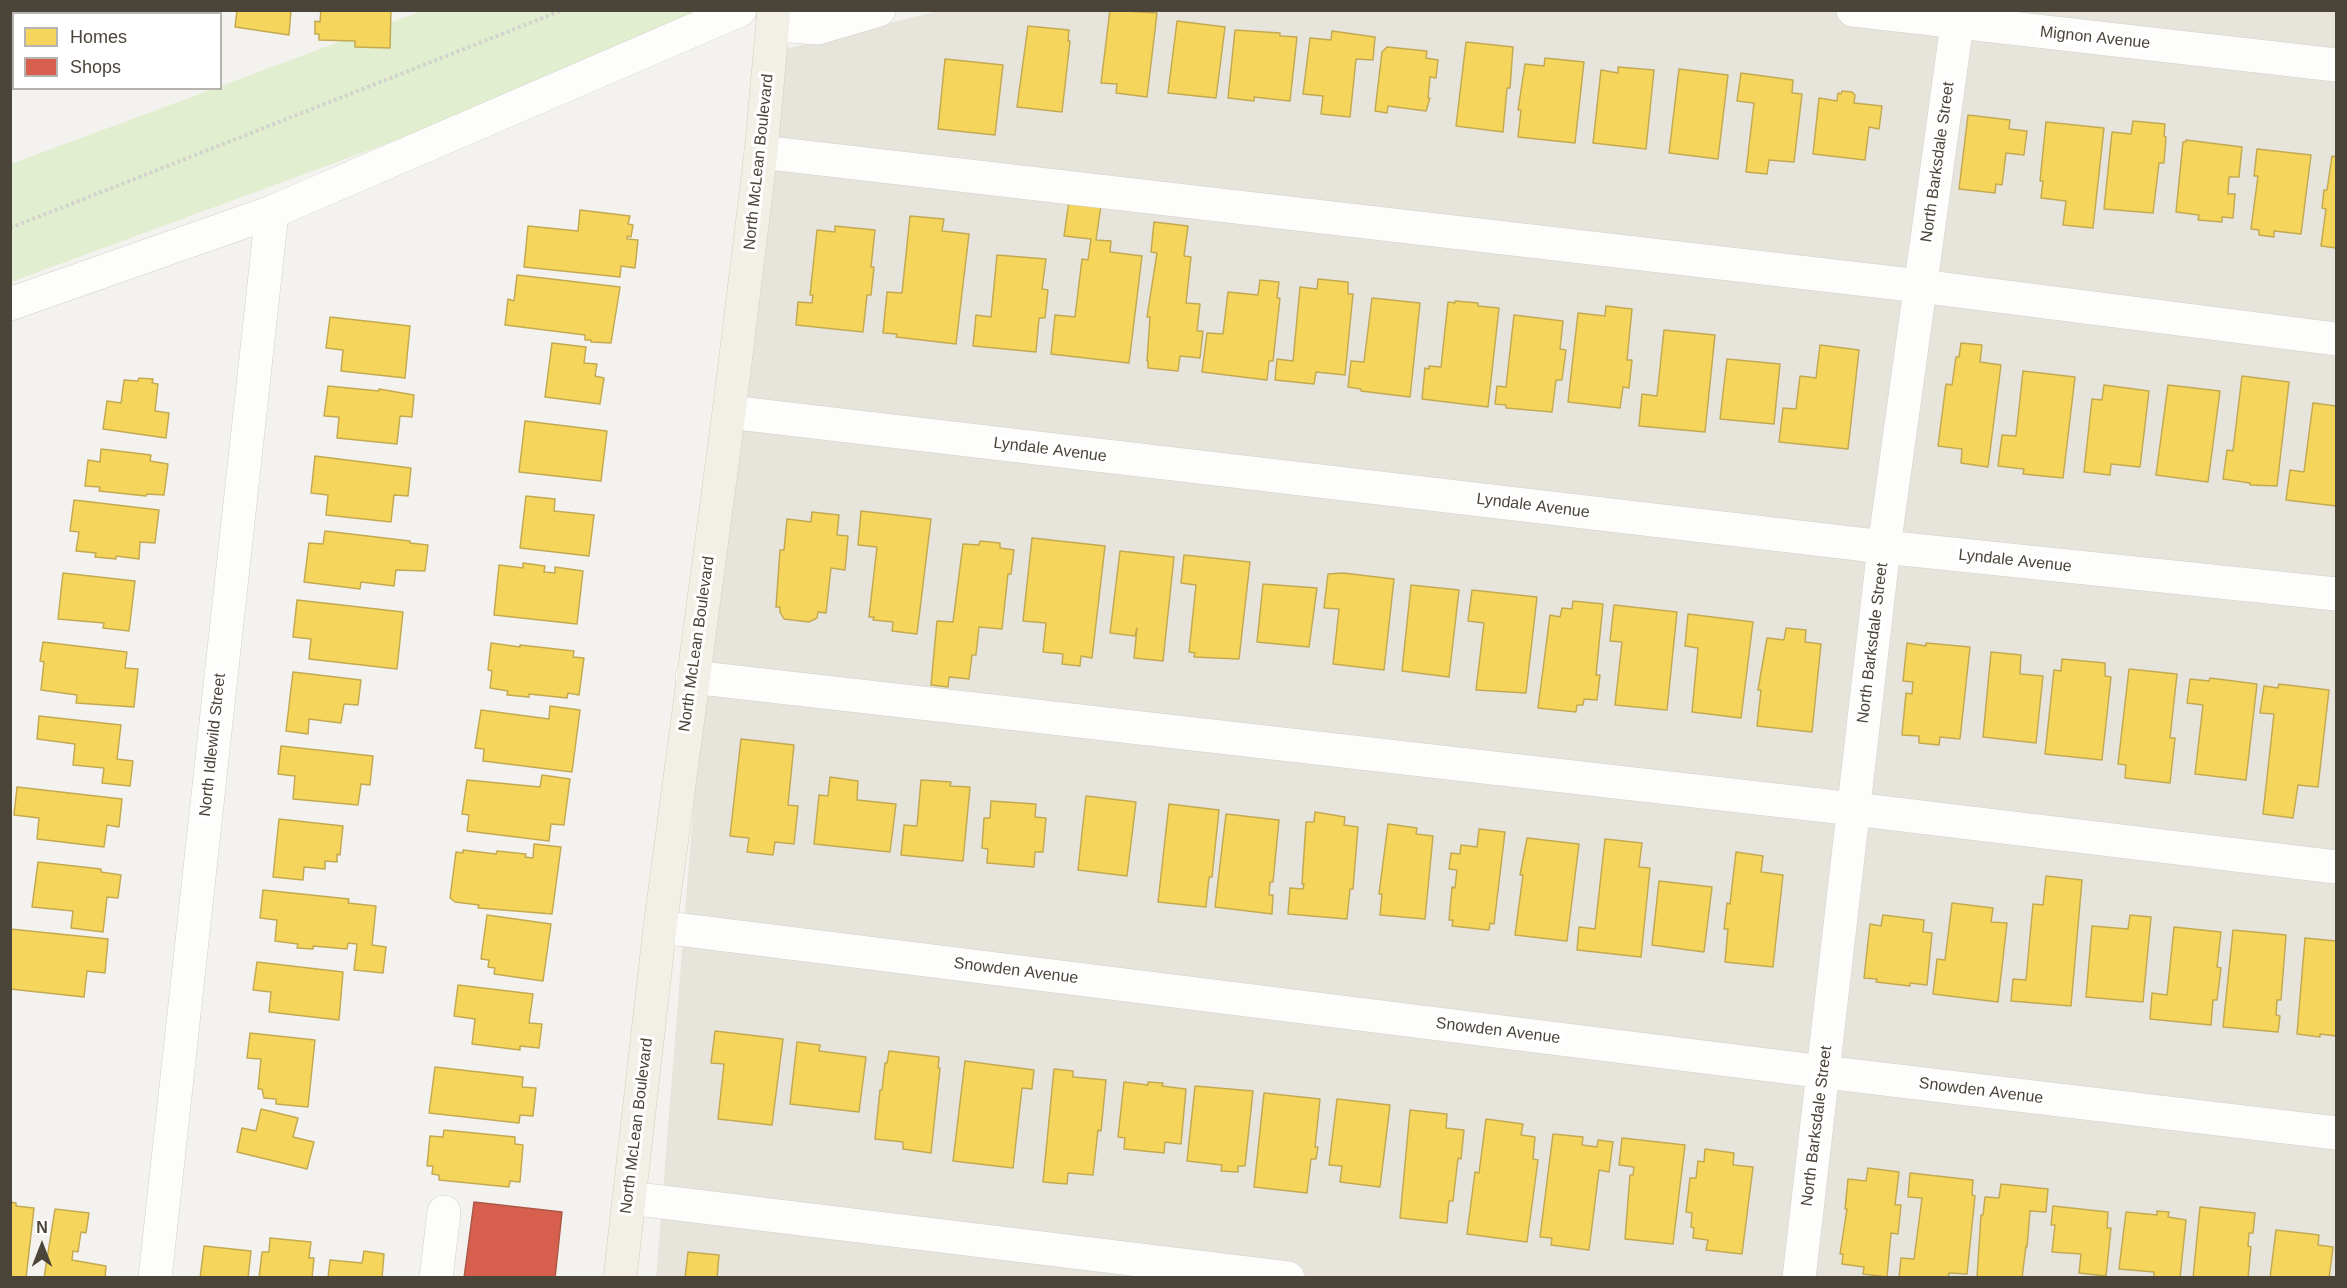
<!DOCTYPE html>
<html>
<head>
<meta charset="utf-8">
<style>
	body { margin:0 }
	#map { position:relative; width:2347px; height:1288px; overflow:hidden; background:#f4f2ee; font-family:Helvetica,sans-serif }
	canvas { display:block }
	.frame { position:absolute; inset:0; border:12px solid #4b4439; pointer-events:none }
	.legend { position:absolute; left:12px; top:12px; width:210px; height:78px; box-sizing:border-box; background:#fff; border:2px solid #b7b4b0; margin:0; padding:8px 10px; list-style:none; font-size:18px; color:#4b4439 }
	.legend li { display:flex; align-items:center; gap:12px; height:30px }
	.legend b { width:30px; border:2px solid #b7b4b0 }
	.north { position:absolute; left:12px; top:1216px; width:60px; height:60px; -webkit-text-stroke:4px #fff; paint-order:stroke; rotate:0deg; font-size:16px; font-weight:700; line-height:24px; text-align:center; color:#4b4439 }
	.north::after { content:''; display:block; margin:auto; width:21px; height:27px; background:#4b4439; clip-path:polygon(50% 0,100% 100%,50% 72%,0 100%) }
</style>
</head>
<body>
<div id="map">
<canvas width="2347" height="1288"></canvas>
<div class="frame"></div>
<ul class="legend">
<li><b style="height:16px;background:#f6d55c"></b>Homes</li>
<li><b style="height:16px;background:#d6604d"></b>Shops</li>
</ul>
<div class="north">N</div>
</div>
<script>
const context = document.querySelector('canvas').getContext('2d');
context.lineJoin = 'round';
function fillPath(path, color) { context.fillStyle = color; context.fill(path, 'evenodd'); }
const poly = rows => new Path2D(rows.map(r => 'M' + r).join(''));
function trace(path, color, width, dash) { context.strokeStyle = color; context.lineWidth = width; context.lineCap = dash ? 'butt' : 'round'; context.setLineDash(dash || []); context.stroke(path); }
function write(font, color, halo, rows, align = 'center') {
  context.font = font + ' Helvetica,sans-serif'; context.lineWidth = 6; context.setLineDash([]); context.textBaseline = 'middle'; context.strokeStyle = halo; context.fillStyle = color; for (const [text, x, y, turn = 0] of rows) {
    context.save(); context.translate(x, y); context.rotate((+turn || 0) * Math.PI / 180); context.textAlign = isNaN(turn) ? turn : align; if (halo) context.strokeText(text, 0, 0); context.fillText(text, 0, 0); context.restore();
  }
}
const residential = poly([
	[943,10,2336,11,2336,1277,656,1278,753,57]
]);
const green = poly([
	[422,11,747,11,11,282,11,164,213,89,220,88,221,86]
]);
const homes = poly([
	[92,10,140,10,140,14,92,10],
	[159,10,214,10,214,14,159,14,159,10],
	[237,10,291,10,289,35,235,27,237,10],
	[321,10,391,10,390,48,355,47,355,41,319,40,319,34,315,34,315,21,320,22,321,10],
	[1110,10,1157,13,1147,97,1116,93,1117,84,1101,83,1110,10],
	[1177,21,1225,27,1216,98,1168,93,1177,21],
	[1028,26,1069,30,1068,41,1070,41,1062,112,1017,107,1028,26],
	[1235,30,1280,33,1280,36,1297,37,1290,101,1254,97,1254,101,1228,98,1235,30],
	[1332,31,1375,37,1373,60,1356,59,1350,117,1321,114,1323,96,1303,94,1310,38,1331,40,1332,31],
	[1466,42,1513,47,1510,88,1507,88,1503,132,1456,126,1466,42],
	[1387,47,1427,51,1426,58,1438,60,1436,78,1430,77,1428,98,1430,98,1426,111,1388,106,1387,113,1375,111,1382,52,1387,47],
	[1545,58,1584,62,1575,143,1518,137,1521,110,1518,110,1525,64,1544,66,1545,58],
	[945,59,1003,65,995,135,938,129,945,59],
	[1618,67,1654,70,1646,149,1593,143,1601,70,1618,73,1618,67],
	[1679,69,1728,75,1718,159,1669,153,1679,69],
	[1741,73,1793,80,1792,93,1802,94,1794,162,1769,160,1767,174,1746,172,1754,103,1737,101,1741,73],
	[1842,91,1852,92,1855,95,1854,103,1882,106,1879,129,1869,127,1865,160,1813,154,1819,98,1837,101,1838,93,1841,94,1842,91],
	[1968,115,2010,120,2009,129,2027,131,2024,155,2006,153,2002,185,1996,184,1995,193,1959,189,1968,115],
	[2133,121,2165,124,2164,136,2166,137,2164,163,2159,163,2153,213,2104,209,2112,132,2131,134,2133,121],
	[2046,122,2104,128,2093,228,2063,225,2066,201,2041,198,2043,181,2040,181,2046,122],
	[2186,140,2242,147,2239,177,2229,177,2228,194,2235,194,2233,218,2222,217,2222,222,2198,220,2199,215,2176,212,2183,142,2186,142,2186,140],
	[2257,149,2311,155,2301,234,2274,231,2274,237,2259,235,2259,230,2251,229,2258,176,2254,176,2257,149],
	[2332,156,2336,157,2336,248,2321,246,2326,209,2322,208,2324,190,2327,190,2332,156],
	[1069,201,1101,205,1096,240,1111,241,1110,252,1142,256,1129,363,1051,354,1055,315,1075,317,1082,259,1088,260,1091,239,1064,236,1069,201],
	[580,210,630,216,628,224,633,225,631,237,627,236,627,239,638,240,635,268,621,266,620,277,524,267,528,226,578,231,580,210],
	[910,216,944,219,942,231,969,234,956,344,896,337,897,334,883,333,887,292,902,293,910,216],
	[1154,222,1188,226,1184,256,1191,257,1186,303,1200,304,1197,331,1203,331,1200,358,1180,356,1178,371,1148,368,1148,361,1147,361,1150,317,1147,317,1157,253,1151,252,1154,222],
	[835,226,875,230,871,267,874,267,871,295,867,295,863,332,796,325,798,302,812,303,813,295,810,295,817,230,835,232,835,226],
	[997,255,1046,259,1042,289,1048,290,1045,318,1039,318,1036,352,973,346,976,315,991,317,997,255],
	[517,275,620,287,611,343,591,342,591,340,585,340,585,335,505,325,508,299,514,301,517,275],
	[1318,279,1348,282,1348,294,1353,294,1345,375,1316,372,1314,384,1275,380,1277,359,1293,361,1300,287,1317,289,1318,279],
	[1260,280,1279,282,1277,298,1280,298,1273,361,1269,361,1267,380,1202,372,1207,333,1223,334,1228,292,1258,295,1260,280],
	[1372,298,1420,303,1410,397,1361,391,1361,389,1348,387,1351,361,1364,362,1372,298],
	[1455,301,1478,303,1478,306,1499,308,1488,407,1422,399,1425,368,1429,369,1429,366,1441,367,1448,302,1455,303,1455,301],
	[1606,306,1632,309,1627,360,1632,360,1629,388,1623,387,1620,408,1568,402,1578,313,1605,316,1606,306],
	[1514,315,1563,321,1560,349,1566,350,1562,380,1556,380,1552,412,1506,408,1506,405,1495,404,1497,386,1506,387,1514,315],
	[330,317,410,326,405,378,341,371,343,350,326,348,330,317],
	[1664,330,1715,335,1705,432,1639,426,1642,394,1657,396,1664,330],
	[552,343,586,347,584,363,597,364,595,376,604,378,600,404,545,397,552,343],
	[1961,343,1982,345,1980,362,2001,365,1988,467,1961,463,1962,449,1938,446,1946,384,1952,385,1956,357,1959,357,1961,343],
	[1820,345,1859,350,1848,449,1779,442,1783,408,1796,409,1800,376,1816,378,1820,345],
	[1727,359,1780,364,1774,424,1720,419,1727,359],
	[2023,371,2075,377,2063,478,2023,474,2024,469,1998,466,2002,435,2016,436,2023,371],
	[2242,376,2289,382,2277,486,2250,485,2250,483,2223,479,2227,450,2233,451,2242,376],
	[139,378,153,379,152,383,158,384,155,411,169,413,166,438,103,429,107,401,121,403,124,380,138,381,139,378],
	[2104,385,2149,391,2140,467,2111,464,2110,475,2084,472,2092,399,2102,400,2104,385],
	[2168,385,2220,391,2208,482,2156,475,2168,385],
	[328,386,379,391,379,389,414,395,412,417,400,416,397,444,337,438,339,417,324,416,328,386],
	[2313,403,2336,406,2336,506,2286,500,2290,470,2304,472,2313,403],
	[525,421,607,431,601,481,519,472,525,421],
	[101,449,151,455,150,461,168,464,164,495,147,494,146,496,99,491,100,487,85,486,88,460,100,462,101,449],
	[315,456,411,468,408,496,394,495,391,522,326,515,328,495,311,493,315,456],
	[526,496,555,499,554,511,594,515,589,556,520,548,526,496],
	[74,500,159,510,155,543,140,542,139,559,116,556,116,559,95,557,96,553,76,551,79,532,70,531,74,500],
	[861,511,931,519,917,634,892,631,893,622,873,620,874,617,869,617,877,547,858,545,861,511],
	[812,512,839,515,837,535,848,536,845,570,831,568,826,613,818,612,817,618,809,622,784,619,780,612,780,607,776,607,780,550,784,550,787,519,811,522,812,512],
	[325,531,410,541,410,543,428,545,425,571,396,570,394,586,361,582,360,589,304,582,309,543,323,544,325,531],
	[1032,538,1105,546,1092,658,1081,656,1080,666,1062,664,1063,654,1043,652,1046,623,1023,621,1032,538],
	[980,541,1000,543,1000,548,1014,550,1011,574,1008,574,1002,629,979,627,976,655,972,655,969,679,949,677,948,687,931,685,937,621,953,622,963,544,979,545,980,541],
	[1120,551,1174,557,1163,661,1134,658,1137,628,1135,636,1110,633,1120,551],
	[1184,555,1250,562,1239,659,1194,657,1195,653,1189,652,1196,585,1181,583,1184,555],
	[523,563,545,566,544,572,555,573,555,567,583,571,577,624,494,615,499,565,523,568,523,563],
	[63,573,135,581,129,631,103,628,104,623,58,619,63,573],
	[1343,573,1394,579,1384,670,1333,664,1339,609,1324,608,1328,574,1343,573],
	[1263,584,1317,588,1309,647,1257,642,1263,584],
	[1411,585,1459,590,1449,677,1402,671,1411,585],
	[1472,590,1537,597,1526,693,1476,690,1484,623,1468,621,1472,590],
	[297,600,403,612,397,669,309,659,311,639,293,637,297,600],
	[1573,601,1603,604,1596,675,1600,675,1597,700,1584,699,1583,705,1577,705,1576,712,1538,708,1550,615,1560,617,1562,608,1572,609,1573,601],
	[1614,605,1677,612,1667,710,1615,705,1622,642,1610,641,1614,605],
	[1688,614,1753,622,1741,718,1692,712,1698,648,1685,646,1688,614],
	[1786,628,1806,630,1805,642,1821,644,1812,732,1757,726,1761,690,1758,690,1767,638,1784,640,1786,628],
	[43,642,127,652,125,668,138,669,134,707,76,703,77,695,41,690,44,662,40,661,43,642],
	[491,643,520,647,520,645,574,651,573,657,584,658,579,695,568,693,567,698,529,694,529,697,507,695,508,691,490,688,492,671,488,670,491,643],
	[1907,643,1926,646,1926,643,1970,647,1960,739,1940,737,1939,745,1919,743,1919,736,1902,735,1906,693,1912,694,1913,682,1903,681,1907,643],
	[1991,652,2021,655,2020,674,2043,676,2036,743,1983,737,1991,652],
	[2062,659,2105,663,2105,676,2111,677,2102,760,2045,754,2054,670,2061,671,2062,659],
	[2129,669,2177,674,2170,738,2175,738,2170,783,2125,778,2126,765,2118,764,2129,669],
	[293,672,361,680,358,705,344,704,341,723,309,719,308,734,286,731,293,672],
	[2210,678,2257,684,2246,780,2195,774,2203,705,2187,703,2190,679,2209,681,2210,678],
	[2279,684,2329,690,2318,787,2298,785,2293,818,2263,814,2274,714,2260,713,2264,686,2278,688,2279,684],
	[550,706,580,710,572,772,483,761,484,749,475,748,481,710,549,719,550,706],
	[39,716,121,725,117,759,133,761,130,786,102,783,104,768,73,765,75,744,37,739,39,716],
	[741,739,794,745,788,805,798,806,794,844,775,842,773,855,747,852,749,838,730,836,741,739],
	[281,746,373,756,370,785,361,784,358,805,293,799,295,776,278,774,281,746],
	[542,775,570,779,564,825,551,824,549,841,467,831,469,815,462,814,467,780,540,787,542,775],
	[830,777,858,781,857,800,896,804,890,852,814,844,819,795,828,796,830,777],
	[921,780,951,782,950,786,970,787,963,861,901,855,904,825,917,826,921,780],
	[17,787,122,799,119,827,107,825,104,847,37,839,39,818,14,815,17,787],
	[1086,796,1136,802,1127,876,1078,870,1086,796],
	[991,801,1036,804,1035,817,1046,818,1043,852,1035,852,1034,867,987,863,988,849,982,848,984,818,990,818,991,801],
	[1169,804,1219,810,1212,877,1209,877,1206,907,1158,902,1169,804],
	[1315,812,1345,817,1344,825,1358,827,1353,889,1350,889,1347,919,1288,914,1290,888,1303,889,1304,884,1302,884,1306,822,1314,822,1315,812],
	[1226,814,1279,820,1273,882,1270,882,1269,895,1273,895,1272,914,1215,907,1226,814],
	[279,819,343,826,340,855,337,854,337,862,325,861,325,869,304,867,303,880,273,877,279,819],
	[1388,824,1417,828,1416,834,1433,836,1425,919,1380,915,1382,894,1379,894,1388,824],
	[1479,829,1505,832,1494,924,1490,923,1489,930,1452,926,1453,920,1449,920,1452,887,1455,888,1457,870,1449,869,1451,853,1460,854,1461,845,1477,847,1479,829],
	[1527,838,1579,844,1567,941,1515,935,1523,875,1520,875,1527,838],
	[1605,839,1642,843,1639,867,1650,868,1641,957,1577,950,1579,927,1595,929,1605,839],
	[534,844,561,847,552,914,478,908,479,905,455,902,450,898,456,852,463,853,463,850,496,854,497,851,526,854,525,857,533,858,534,844],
	[1736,852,1763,856,1761,872,1783,875,1773,967,1725,962,1728,929,1724,929,1727,903,1730,904,1736,852],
	[38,862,101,869,101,872,121,875,118,898,107,897,103,932,71,928,73,911,32,907,38,862],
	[2046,876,2082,880,2071,1006,2011,1001,2013,979,2026,980,2033,904,2043,905,2046,876],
	[1659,881,1712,887,1704,952,1652,945,1659,881],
	[263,890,349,899,348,903,376,906,372,945,386,947,383,973,354,970,357,944,348,943,347,949,313,946,313,949,297,948,298,944,275,941,277,920,260,918,263,890],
	[1952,903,1993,908,1991,922,2007,923,1998,1002,1933,994,1937,959,1945,960,1952,903],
	[487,915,551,924,543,981,494,974,495,968,488,967,489,960,481,959,487,915],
	[1883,915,1924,920,1923,932,1932,933,1927,985,1910,983,1910,986,1876,982,1877,979,1864,978,1870,924,1881,926,1883,915],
	[2130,915,2151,917,2143,1002,2086,997,2092,926,2128,929,2130,915],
	[2174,927,2221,932,2217,967,2221,968,2217,1000,2213,1000,2211,1025,2150,1019,2152,993,2167,995,2174,927],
	[10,929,108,939,105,973,87,971,84,997,10,989,10,929],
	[2233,930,2286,935,2281,1000,2277,1000,2276,1015,2280,1016,2278,1032,2223,1027,2233,930],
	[2305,938,2336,941,2336,1036,2320,1034,2320,1037,2297,1034,2305,938],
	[257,962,343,972,339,1020,269,1012,271,992,253,990,257,962],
	[458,985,533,994,529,1023,542,1024,539,1048,520,1046,520,1050,472,1044,475,1019,454,1016,458,985],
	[715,1031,783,1039,772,1125,718,1119,724,1064,711,1063,715,1031],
	[250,1033,315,1040,308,1107,276,1104,276,1099,264,1098,262,1089,258,1089,261,1059,247,1058,250,1033],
	[797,1042,820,1045,819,1051,866,1057,859,1112,790,1104,797,1042],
	[889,1051,939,1057,938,1068,940,1068,931,1153,903,1149,903,1142,875,1139,880,1090,882,1090,885,1063,887,1063,889,1051],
	[965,1061,1034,1070,1032,1089,1022,1088,1013,1168,953,1161,965,1061],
	[435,1067,523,1077,522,1087,536,1088,533,1116,520,1115,519,1123,429,1113,435,1067],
	[1054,1069,1073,1071,1073,1077,1106,1080,1101,1131,1098,1130,1093,1175,1068,1173,1067,1184,1043,1182,1054,1069],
	[1124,1082,1148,1085,1148,1082,1163,1083,1162,1086,1186,1089,1181,1144,1165,1142,1164,1153,1124,1149,1125,1138,1118,1137,1124,1082],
	[1195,1086,1253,1091,1245,1166,1238,1166,1238,1172,1221,1171,1222,1165,1187,1161,1195,1086],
	[1264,1093,1320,1099,1315,1147,1318,1147,1316,1159,1311,1159,1307,1193,1254,1187,1264,1093],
	[1337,1099,1390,1105,1380,1187,1340,1182,1342,1166,1329,1165,1337,1099],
	[261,1109,298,1118,293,1137,314,1142,307,1169,237,1152,242,1128,256,1131,261,1109],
	[1410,1110,1447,1114,1446,1128,1464,1130,1461,1159,1458,1158,1453,1201,1449,1201,1447,1223,1400,1218,1410,1110],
	[1486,1119,1523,1124,1521,1135,1535,1137,1533,1159,1538,1160,1527,1242,1467,1234,1475,1172,1479,1173,1486,1119],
	[444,1130,515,1137,515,1144,523,1145,520,1182,510,1181,509,1187,439,1180,439,1175,432,1174,433,1166,427,1166,430,1136,443,1137,444,1130],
	[1553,1134,1583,1137,1582,1145,1597,1147,1598,1140,1613,1142,1609,1172,1599,1170,1589,1250,1551,1245,1552,1238,1540,1237,1553,1134],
	[1622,1138,1685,1145,1673,1244,1625,1239,1630,1175,1633,1175,1634,1167,1619,1165,1622,1138],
	[1705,1149,1734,1153,1733,1165,1753,1167,1742,1254,1706,1250,1708,1240,1693,1238,1694,1228,1691,1227,1692,1213,1686,1212,1690,1178,1696,1178,1698,1161,1704,1162,1705,1149],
	[1868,1168,1899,1172,1895,1205,1901,1205,1898,1234,1891,1233,1887,1277,1863,1274,1864,1267,1842,1264,1843,1254,1840,1254,1847,1209,1845,1209,1848,1179,1866,1181,1868,1168],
	[1910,1173,1973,1180,1972,1195,1975,1196,1967,1274,1949,1273,1948,1278,1899,1278,1901,1258,1914,1259,1922,1198,1908,1197,1910,1173],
	[2001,1184,2048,1189,2046,1212,2030,1211,2027,1247,2026,1246,2022,1278,1977,1278,1981,1215,1983,1215,1985,1197,1999,1198,2001,1184],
	[10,1202,16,1203,16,1206,34,1208,26,1278,10,1278,10,1202],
	[2053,1206,2108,1212,2107,1228,2111,1228,2106,1276,2079,1273,2081,1254,2052,1252,2055,1225,2051,1225,2053,1206],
	[2200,1207,2255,1213,2253,1233,2249,1233,2248,1246,2251,1247,2248,1278,2193,1278,2200,1207],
	[55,1209,89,1213,86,1233,81,1232,78,1252,73,1251,72,1260,106,1266,105,1278,44,1278,55,1209],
	[2157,1211,2169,1212,2168,1217,2186,1220,2180,1278,2154,1278,2154,1272,2119,1269,2126,1212,2157,1215,2157,1211],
	[2276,1230,2319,1235,2318,1245,2333,1247,2329,1278,2270,1278,2276,1230],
	[270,1238,311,1242,309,1258,314,1258,312,1278,259,1278,262,1252,269,1252,270,1238],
	[204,1246,251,1251,248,1278,200,1278,204,1246],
	[364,1251,384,1254,382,1278,328,1278,330,1260,362,1263,364,1251],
	[688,1252,719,1255,717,1278,685,1278,688,1252]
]);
const shops = poly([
	[474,1202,562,1212,555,1278,464,1278,474,1202]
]);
const path = poly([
	[10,228,563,10]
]);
const minor = poly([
	[1853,10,2336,65],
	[773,25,818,28,879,10],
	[761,152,1920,286,2336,339],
	[10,304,272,212,740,10],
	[729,412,1884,547,2336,594],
	[692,677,1854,809,2336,867],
	[660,927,1824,1072,2336,1133],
	[629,1198,1288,1278],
	[155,1278,272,212],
	[436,1278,444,1212],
	[1799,1278,1884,547,1959,10]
]);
const major = poly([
	[620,1278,660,927,729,412,761,152,774,10]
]);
const streetNames = [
	["Mignon Avenue",2095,38,6],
	["North McLean Boulevard",759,162,-84],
	["North Barksdale Street",1938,162,-82],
	["Lyndale Avenue",1050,450,7],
	["Lyndale Avenue",1533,506,7],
	["Lyndale Avenue",2015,561,6],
	["North Barksdale Street",1873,643,-83],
	["North McLean Boulevard",697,644,-82],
	["North Idlewild Street",213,745,-84],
	["Snowden Avenue",1016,971,7],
	["Snowden Avenue",1498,1031,7],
	["Snowden Avenue",1981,1091,7],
	["North McLean Boulevard",637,1126,-83],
	["North Barksdale Street",1817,1126,-83]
];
fillPath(residential, '#e7e4dc');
fillPath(green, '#e1eecf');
fillPath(homes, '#f6d55c');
trace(homes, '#c3aa52', 1.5);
fillPath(shops, '#d6604d');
trace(shops, '#ac5847', 1.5);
trace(minor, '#d2d0cb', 34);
trace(major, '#d6cebb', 34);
trace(path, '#d3d2cc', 4, [3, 3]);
trace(minor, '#fdfdfc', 33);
trace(major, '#f2efe6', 33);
write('16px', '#4b4439', '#fff', streetNames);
</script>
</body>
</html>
